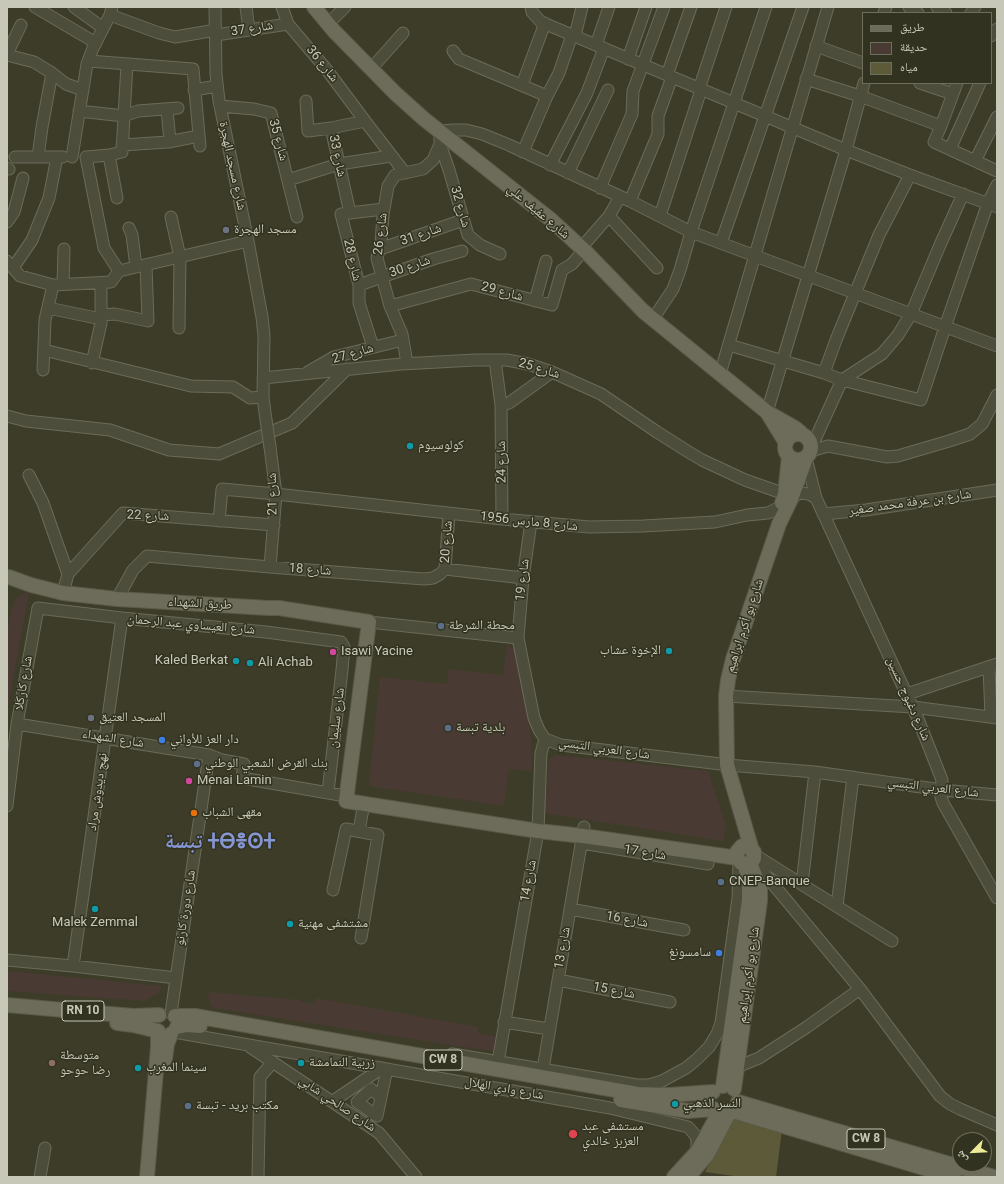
<!DOCTYPE html>
<html>
<head>
<meta charset="utf-8">
<style>
	body { margin:0 }
	#map { position:relative; width:1004px; height:1184px; overflow:hidden; background:#3d3c28; font-family:Roboto,"Noto Naskh Arabic",sans-serif }
	canvas { display:block }
	.frame { position:absolute; inset:0; border:8px solid #c8c8b8; pointer-events:none }
	.legend { position:absolute; left:862px; top:12px; width:130px; height:72px; box-sizing:border-box; background:#323220; border:1px solid #6e6e5d; margin:0; padding:5px 7px; list-style:none; font-size:12px; color:#c8c8b8 }
	.legend li { display:flex; align-items:center; gap:8px; height:20px }
	.legend b { width:20px; border:1px solid #6e6e5d }
	.north { position:absolute; left:952px; top:1132px; width:40px; height:40px; box-sizing:border-box; background:#323220; border:1px solid #6e6e5d; border-radius:50%; rotate:246deg; font-size:11px; font-weight:700; line-height:16px; text-align:center; color:#c8c8b8 }
	.north::after { content:''; display:block; margin:auto; width:14px; height:18px; background:#edeb98; clip-path:polygon(50% 0,100% 100%,50% 72%,0 100%) }
</style>
</head>
<body>
<div id="map">
<canvas width="1004" height="1184"></canvas>
<div class="frame"></div>
<ul class="legend">
<li><b style="height:5px;background:#6d6c5a"></b>طريق</li>
<li><b style="height:11px;background:#493b34"></b>حديقة</li>
<li><b style="height:11px;background:#5c5a38"></b>مياه</li>
</ul>
<div class="north">ش</div>
</div>
<script>
const context = document.querySelector('canvas').getContext('2d');
context.lineJoin = 'round';
function fillPath(path, color) { context.fillStyle = color; context.fill(path, 'evenodd'); }
const poly = rows => new Path2D(rows.map(r => 'M' + r).join(''));
function trace(path, color, width, dash) { context.strokeStyle = color; context.lineWidth = width; context.lineCap = dash ? 'butt' : 'round'; context.setLineDash(dash || []); context.stroke(path); }
function write(font, color, halo, rows, align = 'center') {
  context.font = font + ' Roboto,"Noto Naskh Arabic","Noto Sans Tifinagh",sans-serif'; context.lineWidth = 3; context.setLineDash([]); context.textBaseline = 'middle'; context.strokeStyle = halo; context.fillStyle = color; for (const [text, x, y, turn = 0] of rows) {
    context.save(); context.translate(x, y); context.rotate((+turn || 0) * Math.PI / 180); context.textAlign = isNaN(turn) ? turn : align; if (halo) context.strokeText(text, 0, 0); context.fillText(text, 0, 0); context.restore();
  }
}
const green = poly([
	[24,593,29,593,7,713,7,633,11,611,15,600],
	[507,644,514,649,517,655,531,735,532,771,509,769,504,806,369,786,380,677,447,684,449,669,503,675],
	[556,755,708,771,726,826,723,841,544,813,549,759],
	[7,971,101,980,161,986,160,992,144,1001,8,991],
	[209,992,300,1000,301,1002,315,1004,316,998,478,1027,478,1033,499,1037,496,1052,213,1008,208,998]
]);
const water = poly([
	[734,1119,782,1130,776,1177,741,1177,705,1172]
]);
const minor = poly([
	[35,7,96,43],
	[74,7,103,28],
	[215,7,216,74,219,101,248,241,262,317,264,336,263,397,266,420],
	[246,7,249,30],
	[282,7,288,24,327,70,365,121],
	[531,7,532,12,541,22,846,150,910,175,997,207],
	[909,7,918,13],
	[937,7,946,13],
	[884,13,886,7],
	[971,13,975,7],
	[110,15,159,33,175,37,216,30],
	[328,24,345,7],
	[216,35,288,24],
	[575,36,582,7],
	[991,36,997,29],
	[596,45,609,7],
	[816,46,863,63],
	[453,51,459,59,464,61,547,96],
	[7,54,21,25],
	[7,55,34,62,52,73,66,84,83,90],
	[628,59,646,7],
	[89,61,193,69,200,146],
	[371,69,403,33],
	[667,75,691,7],
	[806,79,860,96,941,126,957,83],
	[920,83,953,94],
	[522,85,545,23],
	[699,89,726,7],
	[194,90,217,86],
	[306,101,308,131,331,128],
	[220,106,254,109,271,113,297,217],
	[167,109,170,142],
	[79,111,124,116,138,111,178,108],
	[941,126,934,142,997,171],
	[440,144,449,170,468,235,480,245,500,254],
	[122,145,168,142,199,136],
	[950,149,980,83],
	[523,152,547,96,559,73,572,35],
	[109,155,117,198],
	[15,157,63,157],
	[38,157,42,127,52,73],
	[72,157,87,64,93,48,110,15,112,7],
	[975,161,997,117],
	[550,165,587,93,604,48],
	[7,168,9,169],
	[568,173,608,90],
	[288,180,339,164,391,156],
	[600,188,632,114,633,91,664,7],
	[630,201,658,134,658,116,672,77],
	[350,213,331,128,365,121,405,173],
	[609,216,657,268],
	[660,216,701,90],
	[171,217,180,257,179,328],
	[7,222,14,212,23,178],
	[129,228,132,235,136,267],
	[721,243,803,7],
	[581,248,609,216,620,197],
	[380,249,463,220],
	[7,261,20,276,53,285,111,282,119,271,248,241],
	[13,268,32,240,49,198,57,157],
	[119,271,104,248,86,157,109,155,122,152,127,64],
	[63,284,64,249],
	[359,285,433,259,462,251],
	[535,301,546,261],
	[390,306,471,284,552,305,562,270,572,264,584,250],
	[48,308,101,319],
	[101,315,115,314,148,321,146,265],
	[653,319,673,289,680,270,691,232,766,7],
	[729,345,824,373,842,380,921,400,945,327,988,203,997,185],
	[373,347,359,303,359,285,341,214,384,209],
	[44,350,191,386,233,387,250,398,263,397],
	[495,360,501,405,509,403,552,372],
	[92,363,101,323,101,283],
	[407,363,402,334,390,306,377,258,381,243,383,215,388,186,395,175,423,169,433,160,440,144,440,131,454,130,466,130,482,134,509,145,630,201,691,232,997,346],
	[43,370,45,320,53,285],
	[308,372,334,357,403,340],
	[824,373,836,340,879,235,910,175],
	[720,374,828,7],
	[263,378,401,364,475,360,507,360,528,364,552,372,601,394,657,432,687,451,702,460,745,480,785,494],
	[501,405,502,519],
	[767,412,846,150,864,83],
	[7,416,26,421,110,430,169,450,219,454,292,423,347,369],
	[812,446,842,380,882,354,898,335,911,314,940,245,963,194],
	[811,451,828,446,887,457,898,456,949,441,970,434,982,424,997,395],
	[806,458,816,498,918,719,942,780,941,797,943,803,997,898],
	[29,475,43,503,68,574],
	[791,499,799,493,809,494,816,498],
	[823,514,866,510,997,490],
	[219,521,222,489,276,494,502,519,589,527,643,526,715,522,747,515,768,513,780,507],
	[531,522,523,578,518,638,534,718,539,730,545,739,561,745,721,764],
	[270,567,276,494,270,447],
	[445,569,449,514],
	[63,593,68,574,123,513,274,525],
	[117,599,133,570,147,556,270,567,424,579,433,578,440,574,445,569,523,578],
	[369,622,518,638],
	[989,667,991,717],
	[907,694,997,664],
	[726,696,913,707,997,718],
	[17,724,209,755,222,760,244,764,242,778,340,795],
	[727,765,815,772,942,790,997,795],
	[7,806,17,724,38,608,122,618,266,632,341,642,344,647,342,670,328,792],
	[359,831,364,803],
	[582,843,708,864],
	[755,855,892,941],
	[753,860,860,989,940,1096,950,1104,960,1109,997,1125],
	[802,884,815,772],
	[333,890,346,829,378,835,361,938],
	[837,906,853,777],
	[570,909,684,930],
	[7,960,73,966,176,978],
	[73,966,122,618],
	[558,980,670,1002],
	[171,1013,209,755],
	[504,1022,549,1029],
	[174,1032,610,1108,688,1127,696,1136,697,1142,697,1152],
	[250,1047,379,1133,416,1177],
	[452,1054,637,1085,649,1085,662,1081,686,1068,697,1059,709,1047,717,1034,721,1023,738,898,739,861],
	[498,1062,538,831,541,753,545,739],
	[737,1067,759,1058,807,1027,860,989],
	[543,1069,584,827],
	[381,1097,371,1089,357,1102,377,1116,387,1069],
	[333,1101,382,1068],
	[40,1177,45,1148],
	[258,1177,260,1077,273,1062]
]);
const major = poly([
	[314,7,334,31,395,93,424,119,550,219,586,252,643,311,767,412],
	'785 447a13 13 0 1 1 26 0a13 13 0 1 1-26 0Z',
	[786,443,767,412,795,428,801,433],
	[782,503,785,494,789,456],
	[9,577,31,585,63,593,117,599,268,608,279,608,369,622,346,801,538,831,583,836,724,856,737,858,741,863,744,864,750,863,753,860,754,858,754,852,748,846,742,846,737,852,737,858],
	[751,847,727,765,726,696,728,680,733,659,779,524,791,499,806,458],
	[7,1005,133,1016,159,1015],
	[175,1016,195,1016,638,1094,669,1095,713,1092],
	[117,1023,133,1025,158,1031],
	[177,1027,187,1025,200,1026],
	[165,1059,167,1044,171,1034],
	[723,1086,749,900,749,883,746,870],
	[734,1089,760,901,760,888,750,863],
	[621,1100,688,1111,714,1109],
	[738,1102,994,1177],
	[733,1111,954,1177],
	[147,1177,158,1047,158,1032],
	[674,1177,697,1152,719,1113],
	[688,1177,707,1155,729,1113]
]);
const minorBridge = poly([
	[266,420,270,447]
]);
const markers = [
	[226,230,4,"#6b7280"],
	[410,446,4,"#0f9aa8"],
	[441,626,4,"#5c6f8a"],
	[669,651,4,"#0f9aa8"],
	[333,652,4,"#d1479c"],
	[236,661,4,"#0f9aa8"],
	[250,663,4,"#0f9aa8"],
	[91,718,4,"#6b7280"],
	[448,728,4,"#5c6f8a"],
	[162,740,4,"#3f7fe0"],
	[197,764,4,"#5c6f8a"],
	[189,781,4,"#d1479c"],
	[194,813,4,"#e8710a"],
	[721,882,4,"#5c6f8a"],
	[95,909,4,"#0f9aa8"],
	[290,924,4,"#0f9aa8"],
	[719,953,4,"#3f7fe0"],
	[52,1063,4,"#8d6e63"],
	[301,1063,4,"#0f9aa8"],
	[138,1068,4,"#0f9aa8"],
	[675,1104,4,"#0f9aa8"],
	[188,1106,4,"#5c6f8a"],
	[573,1134,5,"#e0444e"]
];
const shields = [
	[83,1011,42],
	[443,1060,38],
	[866,1139,38]
];
const shieldNames = [
	["RN 10",83,1011],
	["CW 8",443,1060],
	["CW 8",866,1139]
];
const streetNames = [
	["شارع 37",252,29,-9],
	["شارع 36",322,64,51],
	["شارع 35",278,140,75],
	["شارع 33",337,156,78],
	["شارع مسجد الهجرة",232,166,78],
	["شارع 32",460,207,74],
	["شارع عفيف علي",538,212,40],
	["شارع 26",381,234,-83],
	["شارع 31",421,235,-19],
	["شارع 28",352,260,77],
	["شارع 30",410,267,-19],
	["شارع 29",502,292,15],
	["شارع 27",353,354,-16],
	["شارع 25",539,369,17],
	["شارع 24",502,462,-91],
	["شارع 21",273,494,-91],
	["شارع بن عرفة محمد صغير",910,503,-8],
	["شارع 22",148,516,2],
	["شارع 8 مارس 1956",529,522,6],
	["شارع 20",447,542,-86],
	["شارع 18",310,570,4],
	["شارع 19",523,580,-83],
	["طريق الشهداء",200,604,3],
	["شارع العيساوي عبد الرحمان",191,625,5],
	["شارع بو أكرم ابراهيم",745,626,-72],
	["شارع كاركلا",24,683,-80],
	["شارع دغبوج حسين",908,699,66],
	["شارع سليمان",337,718,-83],
	["شارع الشهداء",113,739,9],
	["شارع العربي التبسي",604,749,8],
	["شارع العربي التبسي",933,788,7],
	["نهج ديدوش مراد",98,792,-82],
	["شارع 17",645,853,9],
	["شارع 14",529,881,-80],
	["شارع دورة كارنو",186,908,-81],
	["شارع 16",627,920,10],
	["شارع 13",563,948,-80],
	["شارع بو أكرم إبراهيم",749,975,-82],
	["شارع 15",614,991,11],
	["شارع وادي الهلال",504,1089,10],
	["شارع صالحي شابي",337,1104,34]
];
const poiNames = [
	["مسجد الهجرة",234,230],
	["كولوسيوم",418,446],
	["محطة الشرطة",449,626],
	["الإخوة عشاب",661,651,"right"],
	["Isawi Yacine",341,652],
	["Kaled Berkat",228,661,"right"],
	["Ali Achab",258,663],
	["المسجد العتيق",99,718],
	["بلدية تبسة",456,728],
	["دار العز للأواني",170,740],
	["بنك القرض الشعبي الوطني",205,764],
	["Menai Lamin",197,781],
	["مقهى الشباب",202,813],
	["CNEP-Banque",729,882],
	["Malek Zemmal",95,923,"center"],
	["مشتشفى مهنية",298,924],
	["سامسونغ",711,953,"right"],
	["متوسطة",60,1056],
	["رضا حوحو",60,1071],
	["زربية النمامشة",309,1063],
	["سينما المغرب",146,1068],
	["النسر الذهبي",683,1104],
	["مكتب بريد - تبسة",196,1106],
	["مستشفى عبد",582,1127],
	["العزبز خالدي",582,1142]
];
const townNames = [
	["تبسة ⵜⴱⴻⵙⵜ",220,843]
];
fillPath(green, '#493b34');
fillPath(water, '#5c5a38');
trace(minor, '#6b6b5a', 13);
trace(major, '#595948', 16);
trace(minor, '#4d4d3c', 11);
trace(major, '#6d6c5a', 14);
trace(minorBridge, '#6b6b5a', 13, []);
trace(minorBridge, '#4d4d3c', 11);
for (const [x, y, r, color] of markers) { const dot = new Path2D(); dot.arc(x, y, r, 0, 2 * Math.PI); context.fillStyle = color; context.fill(dot); trace(dot, '#323220', 1.5); }
for (const [x, y, w] of shields) { const box = new Path2D(); box.roundRect(x - w / 2, y - 10, w, 20, 3); context.fillStyle = '#323220'; context.fill(box); trace(box, '#c8c8b8', 1); }
write('bold 12px', '#c8c8b8', null, shieldNames);
write('13px', '#c8c8b8', '#323220', streetNames);
write('13px', '#c8c8b8', '#323220', poiNames, 'left');
write('bold 21px', '#8696d2', '#323220', townNames);
</script>
</body>
</html>
